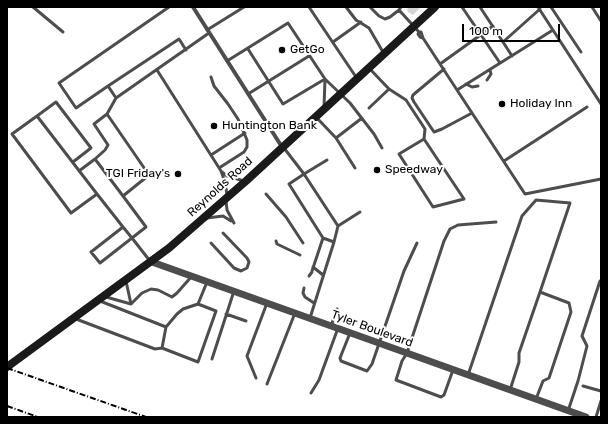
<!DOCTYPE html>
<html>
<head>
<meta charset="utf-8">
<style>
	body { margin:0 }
	#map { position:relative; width:608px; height:424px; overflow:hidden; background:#fff; font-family:Rubik,sans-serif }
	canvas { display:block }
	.frame { position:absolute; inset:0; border:8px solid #000; pointer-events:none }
	.scale { position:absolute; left:462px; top:24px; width:98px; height:18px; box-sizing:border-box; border:2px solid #000; border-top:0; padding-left:5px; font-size:12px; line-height:14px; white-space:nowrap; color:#000; -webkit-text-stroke:3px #fff; paint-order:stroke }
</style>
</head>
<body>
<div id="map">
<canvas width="608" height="424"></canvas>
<div class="frame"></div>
<div class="scale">100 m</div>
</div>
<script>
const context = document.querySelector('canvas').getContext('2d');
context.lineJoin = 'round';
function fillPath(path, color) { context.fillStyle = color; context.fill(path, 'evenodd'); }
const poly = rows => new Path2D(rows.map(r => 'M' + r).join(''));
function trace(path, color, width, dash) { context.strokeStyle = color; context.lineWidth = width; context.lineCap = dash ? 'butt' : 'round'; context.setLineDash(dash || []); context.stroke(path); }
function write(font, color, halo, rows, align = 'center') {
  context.font = font + ' Rubik,sans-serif'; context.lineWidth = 4; context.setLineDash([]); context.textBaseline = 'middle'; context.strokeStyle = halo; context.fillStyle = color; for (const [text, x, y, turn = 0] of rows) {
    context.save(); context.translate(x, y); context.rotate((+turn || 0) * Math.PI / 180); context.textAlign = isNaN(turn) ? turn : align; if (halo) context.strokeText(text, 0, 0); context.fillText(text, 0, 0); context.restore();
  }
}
const green = poly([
	[407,7,421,7,413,15,408,12]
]);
const service = poly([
	[33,7,63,32],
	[309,7,356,77],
	[346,7,356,20,369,28,383,52],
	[370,7,379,16,385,19,390,17,399,10],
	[401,7,399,10,419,32,421,32,423,38,420,37,418,34,419,32],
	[462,7,500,63],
	[480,7,503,42,540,9],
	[538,7,601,104],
	[551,7,581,52],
	[592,7,601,21],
	[207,30,244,7],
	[423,38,525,194,601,179],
	[333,42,361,22],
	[503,42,512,56],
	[227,61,288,23,325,79,283,104,248,49],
	[440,64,493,26],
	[369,68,389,89,406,100,425,129,424,139,399,154,433,207,464,199,424,139],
	[444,69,413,95,412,98,414,102,434,132,442,129,472,113],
	[157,70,221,171,225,182,227,195],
	[211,77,214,86,228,104,238,119,247,140,247,147,244,152,219,168],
	[487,80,491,74,490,70],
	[466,84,472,87,478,86],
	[108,86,76,108,59,83,169,7],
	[457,90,553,30],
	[248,94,309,56],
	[116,98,108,86,179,39,186,50],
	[324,107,325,79,350,103,374,134,382,148],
	[369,108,389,89],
	[107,114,149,175,123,196,95,159,105,150,108,145,94,124,107,114,116,98,209,33],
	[37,116,56,102,91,148,73,162],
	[316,117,336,138,355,168],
	[336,138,362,118],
	[284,148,304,174,327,160],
	[211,155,245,133],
	[504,161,587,107],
	[79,171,95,159],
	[222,172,227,176,244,181],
	[97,194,71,213,12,134,37,116,97,194,123,227,132,238,150,261],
	[266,194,286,217,303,243],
	[123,196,146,227,100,263,91,252,123,227],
	[226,201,227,210,234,223],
	[207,218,223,216,231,221],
	[338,226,360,212],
	[276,241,277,244,300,255],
	[211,243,234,268,241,271,247,268,249,262,247,258,223,233],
	[313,267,323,275],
	[312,271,323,238],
	[309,276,312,272],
	[126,281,131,304],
	[304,288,303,293,305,297,314,303],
	[106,297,131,304],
	[131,304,142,293,151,289,158,290,172,297,177,293,192,276],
	[198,304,207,282],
	[226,314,246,321],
	[310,318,334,242,323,238,289,184,304,174,338,226,334,242],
	[76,319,155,349,162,348,166,327,100,301],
	[331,326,337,309],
	[350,333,340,358,341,361,367,371,372,364,404,271,417,243],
	[162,348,198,362,216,311,198,304,183,309,177,314,166,327],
	[212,359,234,291],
	[453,370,444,395,441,397,396,380,402,361,407,353,444,241,450,229,458,225,496,222],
	[468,375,522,216,536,200,570,203,540,292],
	[256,378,247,356,267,303],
	[267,384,295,313],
	[583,386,601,391],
	[510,390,519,362,519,353,540,292,569,303,571,312,549,378,543,381,536,399],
	[311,393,319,380,338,328],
	[568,411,578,381,587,346,582,336,600,281],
	[596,417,601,401]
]);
const minor = poly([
	[193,7,282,147]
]);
const tertiary = poly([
	[152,262,586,417]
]);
const secondary = poly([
	[7,367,169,248,246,181,435,7]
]);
const rail = poly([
	[7,368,146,417],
	[7,406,38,417]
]);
const markers = [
	[282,50,4,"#000"],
	[502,104,4,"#000"],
	[214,126,4,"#000"],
	[377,170,4,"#000"],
	[178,174,4,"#000"]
];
const poiNames = [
	["GetGo",290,50],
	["Holiday Inn",510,104],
	["Huntington Bank",222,126],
	["Speedway",385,170],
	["TGI Friday's",170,174,"right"]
];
const streetNames = [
	["Reynolds Road",220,187,-42],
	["Tyler Boulevard",372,329,20]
];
fillPath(green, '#d4d4d4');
trace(service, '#4d4d4d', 3);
trace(minor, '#4d4d4d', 4);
trace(tertiary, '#4d4d4d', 7);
trace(secondary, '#1a1a1a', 8);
trace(rail, '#000', 2, [6, 2, 1, 2]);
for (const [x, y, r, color] of markers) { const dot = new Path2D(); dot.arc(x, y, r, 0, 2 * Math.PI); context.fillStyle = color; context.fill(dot); trace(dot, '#fff', 1.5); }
write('12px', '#000', '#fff', poiNames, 'left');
write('12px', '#000', '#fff', streetNames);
</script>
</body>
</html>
